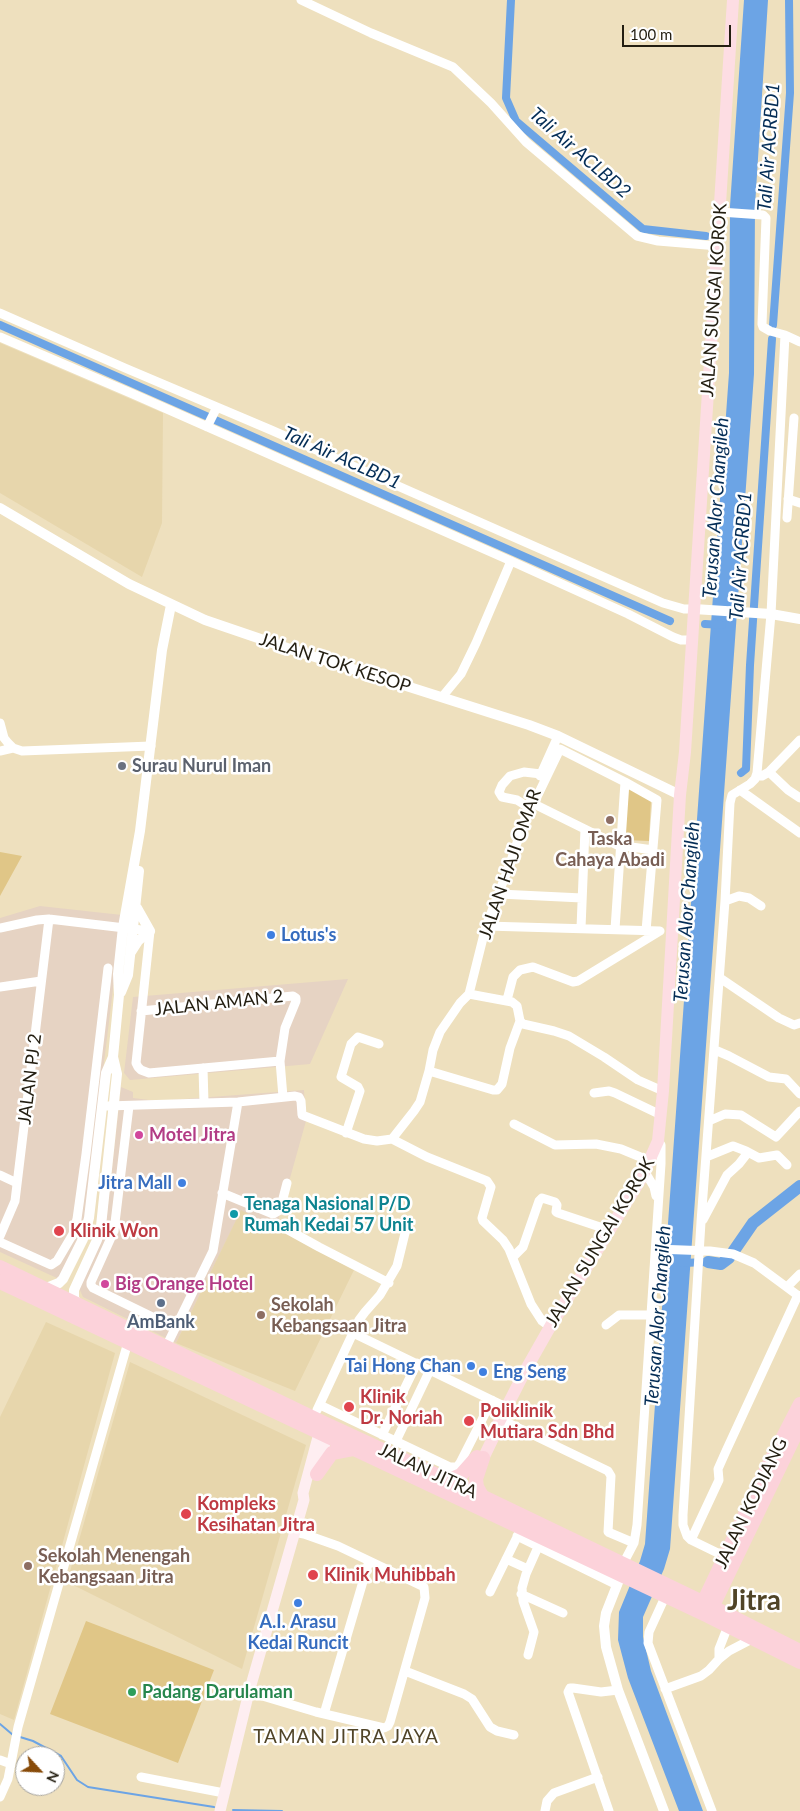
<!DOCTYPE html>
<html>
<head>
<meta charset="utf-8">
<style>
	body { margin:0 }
	#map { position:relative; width:800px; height:1811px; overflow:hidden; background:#eee0be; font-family:Lato,sans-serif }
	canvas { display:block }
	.north { position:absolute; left:15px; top:1746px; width:50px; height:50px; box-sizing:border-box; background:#fff; border:1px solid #a7a5a0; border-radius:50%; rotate:115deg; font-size:14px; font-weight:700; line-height:20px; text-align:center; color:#231e11 }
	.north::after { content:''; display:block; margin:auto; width:18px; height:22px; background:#884b09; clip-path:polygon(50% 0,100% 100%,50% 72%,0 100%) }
	.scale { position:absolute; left:622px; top:25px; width:109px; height:22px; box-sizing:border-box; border:2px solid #231e11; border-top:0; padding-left:6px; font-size:15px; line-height:18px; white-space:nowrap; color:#231e11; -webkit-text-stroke:4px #fff; paint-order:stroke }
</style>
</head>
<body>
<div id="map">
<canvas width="800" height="1811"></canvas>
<div class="north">N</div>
<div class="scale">100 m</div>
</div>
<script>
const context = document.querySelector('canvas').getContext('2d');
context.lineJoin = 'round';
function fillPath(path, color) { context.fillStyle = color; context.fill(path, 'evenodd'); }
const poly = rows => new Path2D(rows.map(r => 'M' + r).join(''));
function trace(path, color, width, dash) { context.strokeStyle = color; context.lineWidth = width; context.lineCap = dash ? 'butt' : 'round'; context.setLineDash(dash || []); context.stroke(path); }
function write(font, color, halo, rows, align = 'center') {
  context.font = font + ' Lato,sans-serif'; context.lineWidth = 5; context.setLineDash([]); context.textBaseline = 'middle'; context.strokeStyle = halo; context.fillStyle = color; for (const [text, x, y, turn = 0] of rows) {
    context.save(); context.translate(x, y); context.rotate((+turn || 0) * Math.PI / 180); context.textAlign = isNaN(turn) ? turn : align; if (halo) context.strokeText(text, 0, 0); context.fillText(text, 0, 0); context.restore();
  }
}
const commercial = poly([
	[40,906,122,915,84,1226,59,1279,0,1252,0,918],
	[348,979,310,1064,130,1080,124,1073,133,997],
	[121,1087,133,1092,133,1098,157,1101,304,1090,306,1121,278,1221,275,1220,272,1226,241,1211,176,1343,83,1297,79,1288,105,1232]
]);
const built = poly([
	[0,343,163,413,162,523,142,577,0,493],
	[241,1210,354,1270,295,1391,176,1343],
	[46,1322,115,1353,14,1720,0,1714,0,1417],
	[130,1362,306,1445,242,1669,67,1582]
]);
const green = poly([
	[626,785,651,800,649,841,624,840],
	[0,852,22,856,0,896],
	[86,1621,214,1670,178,1763,50,1714]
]);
const water = poly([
	[744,0,768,0,755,206,754,374,670,1549,664,1569,643,1617,643,1637,651,1671,703,1811,679,1811,628,1678,618,1640,619,1612,640,1561,645,1544,729,373,730,206]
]);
const stream = poly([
	[0,1724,13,1735],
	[20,1737,33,1741,61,1756,77,1780,88,1787,214,1807],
	[233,1810,282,1811]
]);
const canal = poly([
	[511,0,506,98,516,121,643,229,706,236],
	[0,325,670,621],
	[773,325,790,93,789,0],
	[705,624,722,625],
	[741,773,746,769,750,665,772,339],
	[682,1263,708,1262]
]);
const river = poly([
	[733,1252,753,1223,800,1186],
	[708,1262,721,1264,729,1258]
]);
const minor = poly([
	[301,0,371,33,453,67,491,103,526,142,637,236,658,241,718,246],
	[720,212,763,215,766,218,762,324,763,327,770,331,785,335,800,342],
	[0,313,125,368,271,430,663,603,684,609,694,609],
	[0,337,133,394,511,561,628,614,673,637,681,640,692,640],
	[207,427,217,407],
	[788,499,800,503],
	[787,518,794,418],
	[442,697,461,674,476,643,511,561],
	[0,723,4,738,8,743,13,748,22,751,151,746],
	[0,751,13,748],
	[769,772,788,790,800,798],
	[540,776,558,736],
	[756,776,762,776,769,772,800,740],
	[625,782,657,800,646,931],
	[740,790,800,833],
	[530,802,617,845,653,850],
	[534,803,560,749,625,782,615,929],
	[528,807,517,800,502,797,499,792,502,785,510,776,524,772,541,774],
	[499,894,582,898],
	[725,901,739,896,749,898,761,906],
	[486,926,660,931],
	[0,928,37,920,49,919,150,931,136,1063,138,1067,141,1070,149,1073,280,1061,283,1097],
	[581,928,585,829],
	[720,978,779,1018,794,1025,800,1023],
	[0,987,41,981],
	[469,994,486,926,510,864,532,797],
	[507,1000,513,977,520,970,533,967,573,982,578,981,660,931],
	[141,1011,293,996,296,998,296,1001,285,1028,280,1061],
	[715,1050,729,1056,769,1077,786,1079,800,1094],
	[203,1068,204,1103],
	[429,1071,493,1090,497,1090,502,1084,510,1048,520,1021],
	[594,1093,609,1091,615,1093,661,1115],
	[107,1106,238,1102,295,1096,299,1097,301,1101,302,1115,364,1139,377,1141,392,1139,427,1157,487,1181,491,1187,482,1218,483,1221,503,1240,509,1249,531,1304,542,1321,550,1327],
	[129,1106,114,1231,91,1282,91,1285,93,1288,175,1328],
	[709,1121,725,1114,741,1115,776,1137,800,1111],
	[514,1124,555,1145,596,1144,621,1149,650,1161],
	[346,1133,360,1091,358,1087,341,1077,351,1044,358,1037,379,1044],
	[392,1139,414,1111,420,1102,429,1071,433,1050,440,1032,460,1003,469,994,512,1002,517,1006,520,1021,523,1024,554,1031,569,1036,604,1057,638,1080,663,1091],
	[746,1151,759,1158,777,1155,787,1165],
	[645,1172,654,1187,656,1196],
	[0,1175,17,1183],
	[222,1193,273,1214,280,1210,287,1183],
	[703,1220,727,1175,739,1164,746,1155,746,1151,733,1146,706,1157],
	[281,1226,319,1247,389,1283],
	[0,1236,15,1201,49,919],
	[0,1242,51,1265,57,1261,73,1234,77,1219,86,1154,108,968],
	[656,1249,710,1251,733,1254,754,1263,800,1297],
	[513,1257,523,1247,539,1201,542,1198,555,1202,557,1205,556,1212,558,1213,609,1230],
	[788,1286,800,1274],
	[606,1325,619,1315,651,1315],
	[353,1333,506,1407],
	[166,1347,213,1251,238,1102],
	[320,1405,450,1467,457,1467,460,1463,492,1400],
	[317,1410,359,1320,365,1312,380,1295,397,1266,407,1225],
	[500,1419,608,1471,611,1476,608,1532,634,1543],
	[382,1435,417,1363],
	[396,1441,430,1370],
	[517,1536,617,1585],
	[691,1540,719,1480,718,1469,726,1451,798,1295],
	[726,1557,691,1540,687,1536,683,1525,683,1515,701,1222,725,901,730,803,732,795,750,784,755,779,757,773,771,614,785,335],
	[506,1559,528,1569],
	[623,1564,634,1543,637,1525,661,1164,661,1145,658,1141],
	[490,1592,520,1531],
	[521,1594,563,1613],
	[665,1597,649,1632,648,1643,712,1811],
	[528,1655,534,1632,523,1601,522,1588,526,1574,542,1538],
	[719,1659,719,1649,728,1626],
	[405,1671,464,1694,472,1699,490,1727,497,1731,514,1735],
	[665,1689,701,1676,709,1670,719,1659,729,1651,752,1639],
	[249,1692,316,1712,384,1728,388,1726,390,1722,425,1598,424,1587,338,1546,304,1534,294,1532],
	[324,1714,369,1561],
	[0,1760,11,1764],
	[141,1777,224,1793],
	[0,1797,8,1779,18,1727,128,1342],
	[545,1811,547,1801,554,1793,598,1777],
	[609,1811,568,1692,570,1688,573,1688,601,1692,618,1690]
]);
const tertiary = poly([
	[0,508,129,584,205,620,293,650,529,725,558,736,680,795],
	[694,609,771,614,800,619],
	[131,952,138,941,150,931,137,908],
	[121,992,128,975,139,871],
	[44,1289,59,1283,63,1279,83,1239,89,1218,106,1073,113,1057,119,995,118,974,123,927,140,831,162,650,171,605],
	[78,1305,74,1298,74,1290,97,1240,101,1226,117,1074,113,1057],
	[621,1575,606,1613,604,1626,606,1647,618,1690,664,1811]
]);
const secondary = poly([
	[318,1469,329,1429],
	[220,1811,249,1692,304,1500,303,1493,321,1426]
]);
const primary = poly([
	[479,1467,495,1434,497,1426,525,1371,550,1327,642,1177,658,1141,663,1091,680,795,685,752,733,0]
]);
const trunk = poly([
	[0,1267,322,1422,463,1487,713,1607,800,1651],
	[0,1282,708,1616,800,1662],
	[317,1474,332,1453,353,1449],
	[444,1478,454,1478,461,1475,477,1457],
	[482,1496,477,1487,476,1479,483,1458],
	[700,1609,766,1470,800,1404],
	[709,1614,800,1425]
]);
const markers = [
	[122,766,5,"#6b7280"],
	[610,820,5,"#8d6e63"],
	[271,935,5,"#3f7fe0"],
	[139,1135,5,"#d1479c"],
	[182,1183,5,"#3f7fe0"],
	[234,1214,5,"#0f9aa8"],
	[59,1231,6,"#e0444e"],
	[105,1284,5,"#d1479c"],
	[161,1303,5,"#5c6f8a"],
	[261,1315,5,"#8d6e63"],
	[471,1366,5,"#3f7fe0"],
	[483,1372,5,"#3f7fe0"],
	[349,1407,6,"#e0444e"],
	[469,1421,6,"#e0444e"],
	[186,1514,6,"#e0444e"],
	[28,1566,5,"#8d6e63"],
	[313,1575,6,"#e0444e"],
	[298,1603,5,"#3f7fe0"],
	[132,1692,5,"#2e9e5b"]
];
const streetNames = [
	["JALAN SUNGAI KOROK",714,300,-86],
	["JALAN TOK KESOP",335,663,18],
	["JALAN HAJI OMAR",510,864,-71],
	["JALAN AMAN 2",219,1003,-6],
	["JALAN PJ 2",30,1079,-83],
	["JALAN SUNGAI KOROK",600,1242,-59],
	["JALAN JITRA",428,1471,25],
	["JALAN KODIANG",751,1503,-64]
];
const worshipNames = [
	["Surau Nurul Iman",132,766]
];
const educationNames = [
	["Taska",610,839,"center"],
	["Cahaya Abadi",610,860,"center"],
	["Sekolah",271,1305],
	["Kebangsaan Jitra",271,1326],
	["Sekolah Menengah",38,1556],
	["Kebangsaan Jitra",38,1577]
];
const shopNames = [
	["Lotus's",281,935],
	["Jitra Mall",172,1183,"right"],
	["Tai Hong Chan",461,1366,"right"],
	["Eng Seng",493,1372],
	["A.I. Arasu",298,1622,"center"],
	["Kedai Runcit",298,1643,"center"]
];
const hotelNames = [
	["Motel Jitra",149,1135],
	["Big Orange Hotel",115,1284]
];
const cultureNames = [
	["Tenaga Nasional P/D",244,1204],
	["Rumah Kedai 57 Unit",244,1225]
];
const healthNames = [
	["Klinik Won",70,1231],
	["Klinik",360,1397],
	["Dr. Noriah",360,1418],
	["Poliklinik",480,1411],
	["Mutiara Sdn Bhd",480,1432],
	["Kompleks",197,1504],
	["Kesihatan Jitra",197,1525],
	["Klinik Muhibbah",324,1575]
];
const serviceNames = [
	["AmBank",161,1322]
];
const leisureNames = [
	["Padang Darulaman",142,1692]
];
const waterNames = [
	["Tali Air ACRBD1",769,147,-86],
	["Tali Air ACLBD2",580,153,41],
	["Tali Air ACLBD1",342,458,24],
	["Terusan Alor Changileh",716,508,-86],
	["Tali Air ACRBD1",741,556,-86],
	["Terusan Alor Changileh",687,912,-86],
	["Terusan Alor Changileh",658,1316,-86]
];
const neighbourhoodNames = [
	["TAMAN JITRA JAYA",346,1737]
];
const townNames = [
	["Jitra",754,1601]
];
fillPath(commercial, '#e6d3c3');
fillPath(built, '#e7d6ac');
fillPath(green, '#e0c687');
fillPath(water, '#6ca4e5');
trace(stream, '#6ca4e5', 2);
trace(canal, '#6ca4e5', 8);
trace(river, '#6ca4e5', 12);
trace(minor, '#fff', 9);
trace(tertiary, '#fff', 10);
trace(secondary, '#feeef1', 11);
trace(primary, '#fddde3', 12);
trace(trunk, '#fcd2da', 14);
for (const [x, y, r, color] of markers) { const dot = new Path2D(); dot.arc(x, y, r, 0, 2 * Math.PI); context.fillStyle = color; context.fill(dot); trace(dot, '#fff', 2); }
write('18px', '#231e11', '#fff', streetNames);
write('bold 18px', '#5b616d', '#fff', worshipNames, 'left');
write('bold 18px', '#785e54', '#fff', educationNames, 'left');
write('bold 18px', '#366cbe', '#fff', shopNames, 'left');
write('bold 18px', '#b23c85', '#fff', hotelNames, 'left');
write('bold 18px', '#0d838f', '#fff', cultureNames, 'left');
write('bold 18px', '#be3a42', '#fff', healthNames, 'left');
write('bold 18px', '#4e5e75', '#fff', serviceNames);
write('bold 18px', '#27864d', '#fff', leisureNames, 'left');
write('italic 19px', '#042d56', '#fff', waterNames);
context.letterSpacing = '1px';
write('19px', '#504427', '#fff', neighbourhoodNames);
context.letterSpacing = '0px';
write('bold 28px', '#504427', '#fff', townNames);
</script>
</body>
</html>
